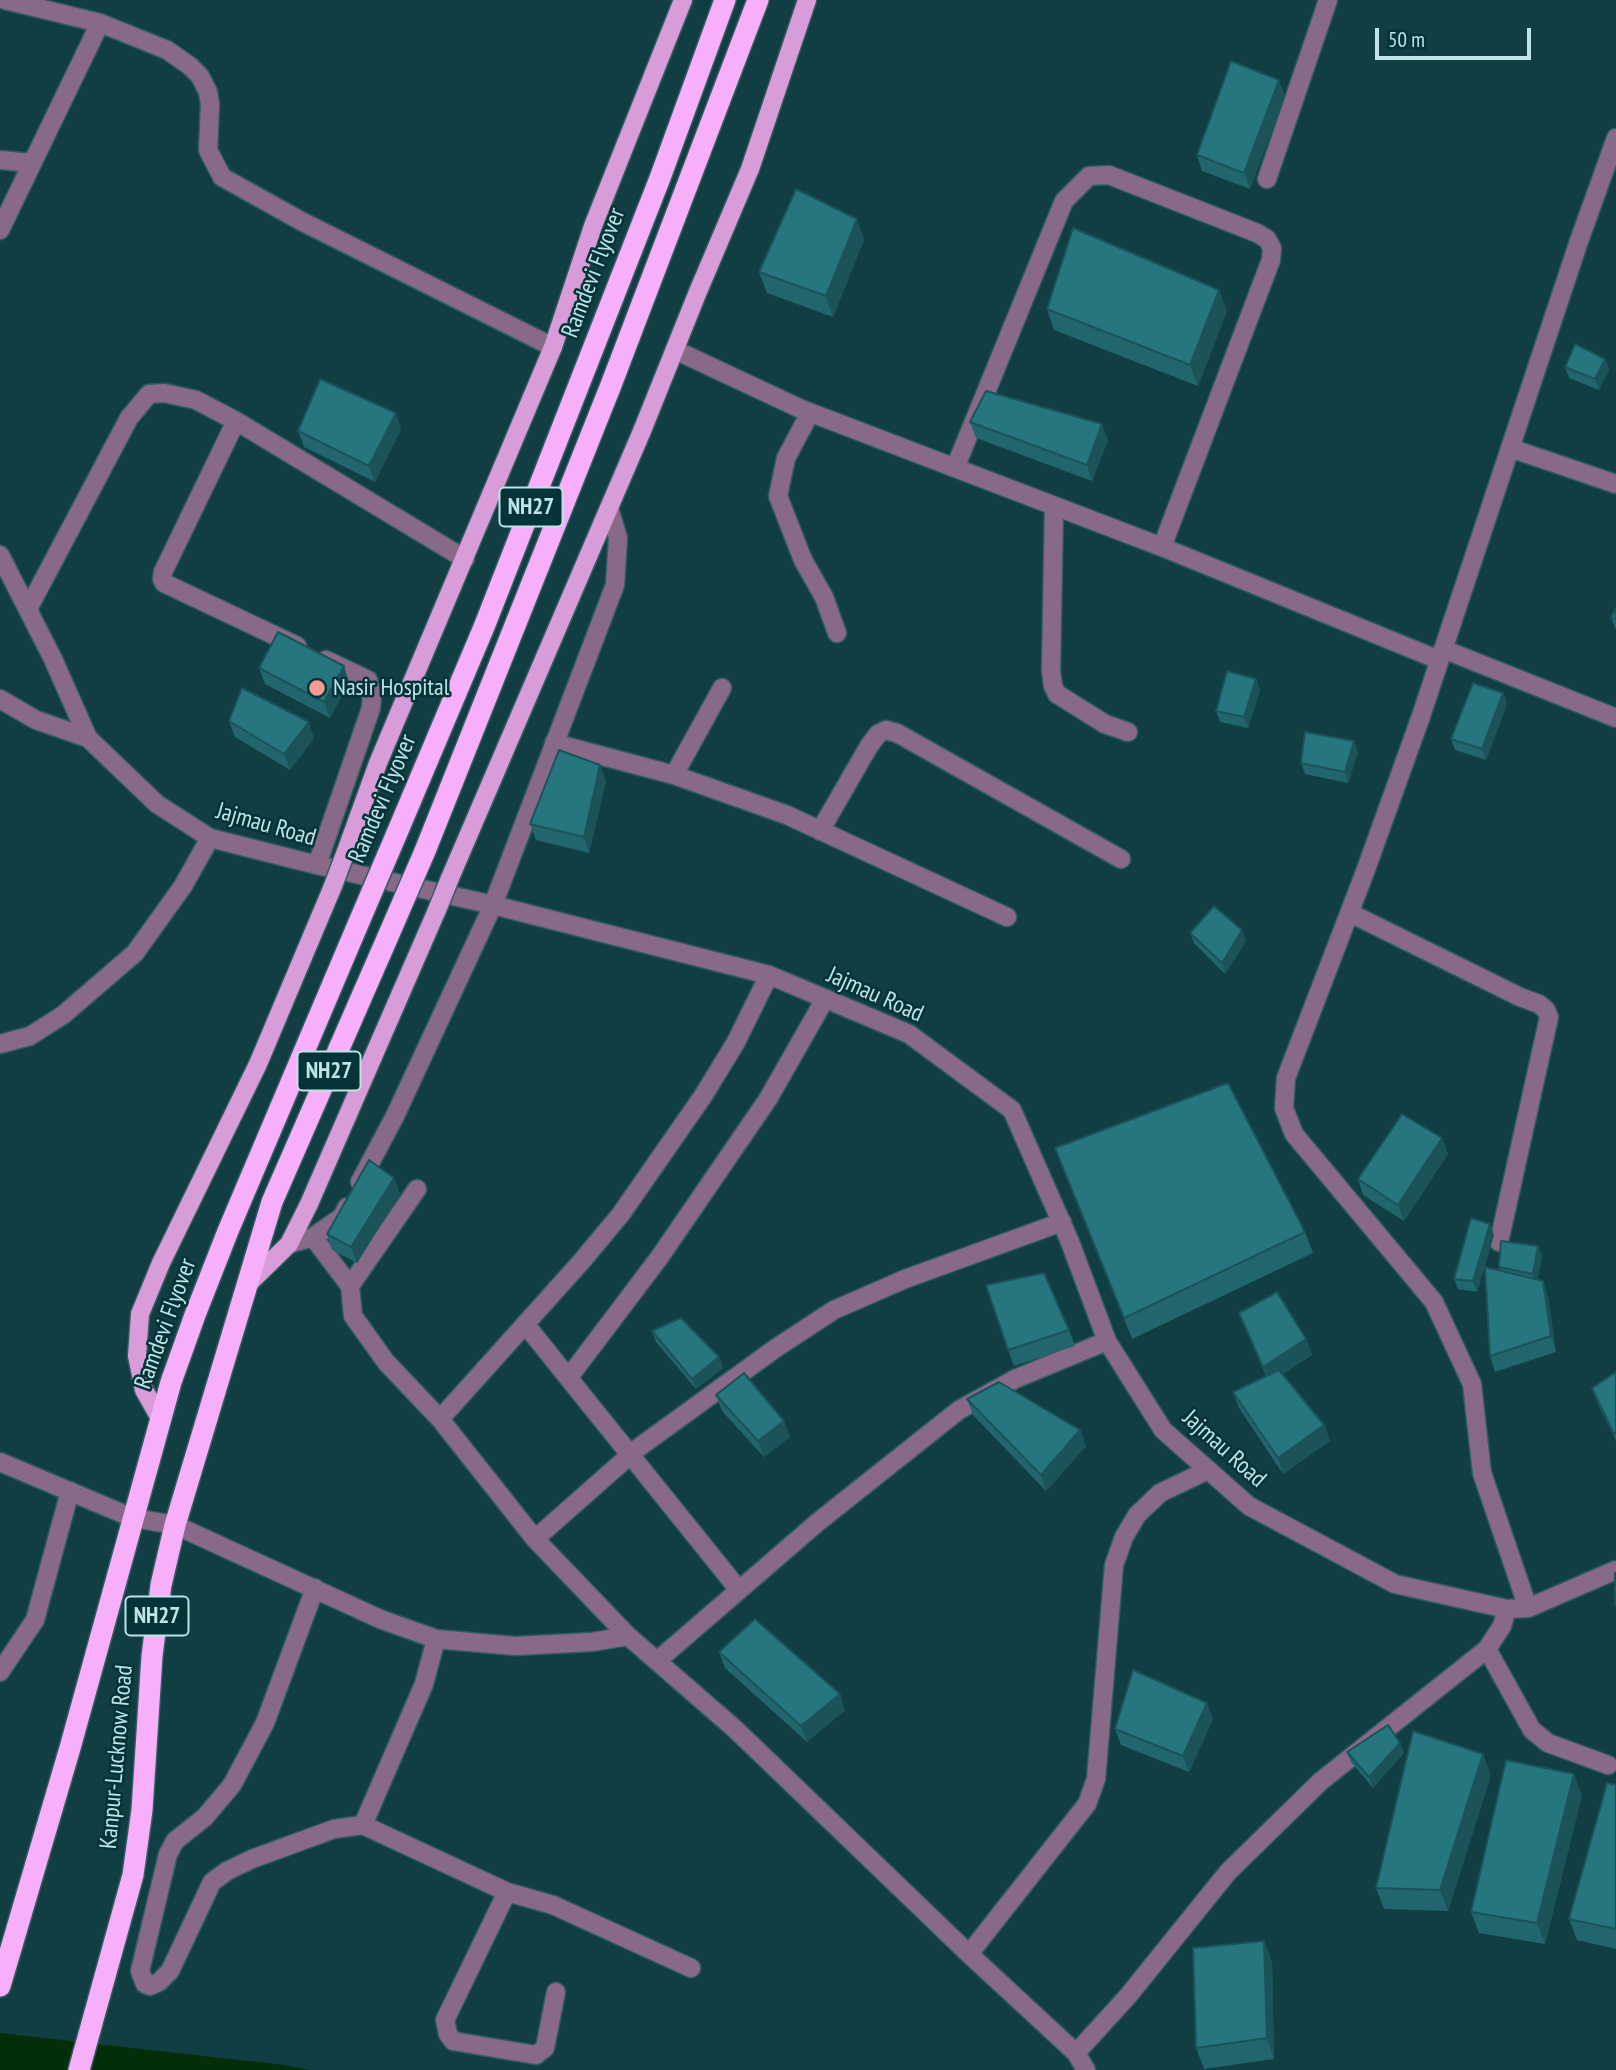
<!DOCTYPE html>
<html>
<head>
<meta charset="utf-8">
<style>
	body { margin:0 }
	#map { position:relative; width:1616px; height:2070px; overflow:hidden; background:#113e43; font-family:"PT Sans Narrow",sans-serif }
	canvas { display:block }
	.scale { position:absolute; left:1375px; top:28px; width:156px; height:32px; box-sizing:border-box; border:4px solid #bee4e8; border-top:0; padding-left:9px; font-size:21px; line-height:24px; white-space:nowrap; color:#bee4e8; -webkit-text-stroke:5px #043338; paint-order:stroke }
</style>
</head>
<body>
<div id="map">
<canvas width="1616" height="2070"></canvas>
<div class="scale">50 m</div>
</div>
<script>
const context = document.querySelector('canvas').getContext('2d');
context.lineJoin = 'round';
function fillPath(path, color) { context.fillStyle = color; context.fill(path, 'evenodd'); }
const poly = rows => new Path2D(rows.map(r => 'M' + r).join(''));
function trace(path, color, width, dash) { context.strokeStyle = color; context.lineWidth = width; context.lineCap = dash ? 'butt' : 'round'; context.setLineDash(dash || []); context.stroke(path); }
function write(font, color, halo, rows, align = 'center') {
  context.font = font + ' "PT Sans Narrow",sans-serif'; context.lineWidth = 5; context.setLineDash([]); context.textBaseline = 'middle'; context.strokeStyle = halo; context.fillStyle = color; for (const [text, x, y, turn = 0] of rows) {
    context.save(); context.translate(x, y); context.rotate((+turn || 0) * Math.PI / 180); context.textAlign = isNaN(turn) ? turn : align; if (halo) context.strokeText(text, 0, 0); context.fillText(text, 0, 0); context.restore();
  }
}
const water = poly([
	[0,2033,284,2065,311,2070,0,2070]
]);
const minor = poly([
	[5,0,100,23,167,50,190,66,200,76,208,92,210,104,208,150,222,177,301,221,553,347],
	[0,160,32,163],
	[1267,179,1328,0],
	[0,230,100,23],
	[675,350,801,409,1162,547,1439,660],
	[810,413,786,458,778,496,803,560,824,597,837,633],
	[236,421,163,572,162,579,164,583,297,646],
	[1510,448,1616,484],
	[955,468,1064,201,1089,176,1109,175,1257,233,1267,239,1272,248,1271,260,1162,547],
	[1054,506,1051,670,1053,686,1057,694,1105,724,1128,732],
	[0,555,53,659,88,738,157,804,210,838,317,865,493,905,769,975,909,1034,1012,1110,1070,1242,1107,1341,1163,1430,1249,1506,1395,1584,1507,1609,1528,1608,1616,1570],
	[28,609,129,418,149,394,164,393,196,400,236,421,465,559],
	[1443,649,1616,718],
	[0,699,36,720,88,738],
	[554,743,674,775,787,815,1007,917],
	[674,775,722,688],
	[820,831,869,746,878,734,886,730,897,733,1121,859],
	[317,865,371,708,372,696,368,680,326,660],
	[1350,913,1520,997,1539,1004,1546,1010,1549,1017,1499,1242],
	[0,1044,30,1036,63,1015,135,953,183,886,210,838],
	[360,1182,395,1116,493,905,615,585,618,538,609,508],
	[417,1189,350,1286,353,1316,386,1362,440,1419,535,1539,628,1636,735,1729,969,1954,1076,2053,1086,2070],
	[313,1237,350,1286],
	[289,1244,313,1237,342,1217,347,1207],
	[525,1324,739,1590],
	[569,1377,659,1258,768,1099,825,999],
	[440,1419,581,1262,621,1214,703,1096,736,1042,769,975],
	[0,1462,133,1518,175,1525,380,1619,436,1639,515,1646,592,1642,628,1636],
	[535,1539,638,1448,776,1348,834,1310,905,1279,1062,1222],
	[315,1588,265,1723,232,1785,205,1817,175,1841,168,1854,140,1971,145,1984,150,1986,159,1982,170,1971,212,1882,227,1871,252,1859,334,1829,363,1825,507,1892,553,1905,691,1968],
	[1528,1608,1482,1473,1472,1384,1434,1302,1294,1134,1284,1108,1286,1078,1365,872,1420,719,1579,241,1616,138],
	[1487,1649,1532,1730,1548,1743,1608,1765],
	[657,1661,818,1522,959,1410,1015,1379,1107,1341],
	[0,1672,35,1620,70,1491],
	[363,1825,424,1684,436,1639],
	[507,1892,445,2020,448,2034,453,2041,536,2055,545,2048,556,1992],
	[969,1954,1087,1804,1096,1779,1114,1565,1124,1537,1137,1515,1160,1493,1208,1470],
	[1076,2053,1128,1996,1228,1872,1321,1781,1487,1649,1502,1626,1507,1609]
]);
const major = poly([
	[345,854,378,763,553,347,593,226,683,0],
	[450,878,642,431,697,294,750,169,807,0],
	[247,1285,289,1244,309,1204,437,910],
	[161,1420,144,1390,137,1356,140,1314,161,1263,258,1064,333,886]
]);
const highway = poly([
	[397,833,484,627,660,178,725,0],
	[425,851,611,385,758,0],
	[0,1986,70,1748,171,1382,195,1315,228,1231,356,929],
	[79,2070,133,1875,142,1810,152,1656,161,1585,175,1525,272,1202,386,941]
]);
const majorBridge = poly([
	[333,886,345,854],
	[437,910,450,878]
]);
const highwayBridge = poly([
	[356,929,397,833],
	[386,941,425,851]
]);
const wall = poly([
	[1285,96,1250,189,1202,171,1197,155],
	[857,219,864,240,833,317,767,293,759,272],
	[1047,309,1227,311,1198,386,1054,330],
	[1605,359,1609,370,1599,390,1569,378,1565,367],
	[970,422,1108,440,1092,481,976,438],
	[401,429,375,482,304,447,298,431],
	[1616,608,1616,630,1611,618],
	[259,668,349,682,330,718,265,684],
	[1256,679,1260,690,1248,728,1220,722,1216,711],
	[1503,693,1507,704,1486,760,1455,750,1451,739],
	[229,721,314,738,290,770,235,737],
	[1358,752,1348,783,1305,774,1301,763],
	[606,781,589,853,536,840,530,824],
	[1190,933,1246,941,1225,974,1194,943],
	[1442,1138,1448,1154,1404,1221,1363,1195,1358,1179],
	[1055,1148,1305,1232,1313,1253,1132,1339],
	[394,1178,400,1194,357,1263,332,1250,327,1234],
	[1494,1235,1477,1292,1458,1289,1454,1279],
	[1538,1246,1542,1257,1537,1280,1548,1297,1556,1352,1495,1372,1490,1356,1500,1271,1499,1267],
	[1239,1313,1306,1339,1312,1355,1283,1374,1324,1425,1330,1441,1283,1474,1239,1408,1233,1392,1266,1376,1245,1329],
	[1069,1330,1075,1346,1014,1366,1008,1350],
	[652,1331,719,1357,723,1368,696,1389,656,1342],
	[1616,1372,1616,1441,1598,1404,1592,1388],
	[716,1395,790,1437,764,1457,722,1411],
	[967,1399,1080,1430,1086,1446,1046,1491,973,1415],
	[719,1652,845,1710,807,1742,725,1668],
	[1213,1719,1189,1772,1121,1745,1115,1729],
	[1400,1743,1404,1753,1373,1788,1351,1762,1347,1752],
	[1491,1775,1448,1911,1384,1909,1376,1888],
	[1616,1785,1616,1949,1577,1940,1569,1919],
	[1582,1795,1545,1944,1479,1933,1471,1912],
	[1264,1941,1272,1962,1274,2059,1204,2069,1196,2048]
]);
const shadedWall = poly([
	[1279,80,1285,96,1250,189,1244,173],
	[857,219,864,240,833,317,826,296],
	[1219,290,1227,311,1198,386,1190,365],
	[1605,359,1609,370,1599,390,1595,379],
	[396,413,401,429,375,482,369,466],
	[1102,424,1108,440,1092,481,1087,465],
	[344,666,349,682,330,718,324,702],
	[1256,679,1260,690,1248,728,1244,717],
	[1503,693,1507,704,1486,760,1482,749],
	[309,722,314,738,290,770,284,754],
	[1354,741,1358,752,1348,783,1345,772],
	[600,765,606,781,589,853,584,837],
	[1242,930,1246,941,1225,974,1222,963],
	[1442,1138,1448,1154,1404,1221,1398,1205],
	[394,1178,400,1194,357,1263,351,1247],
	[1490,1224,1494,1235,1477,1292,1473,1281],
	[1538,1246,1542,1257,1536,1285,1533,1274],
	[1543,1281,1548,1297,1556,1352,1551,1336],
	[1306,1339,1312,1355,1269,1383,1263,1367],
	[719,1357,723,1368,696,1389,692,1379],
	[784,1421,790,1437,764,1457,758,1441],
	[1324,1425,1330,1441,1283,1474,1278,1458],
	[1080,1430,1086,1446,1046,1491,1041,1475],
	[840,1694,845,1710,807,1742,801,1726],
	[1207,1703,1213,1719,1189,1772,1183,1756],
	[1400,1743,1404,1753,1373,1788,1369,1777],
	[1483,1754,1491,1775,1448,1911,1440,1890],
	[1574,1774,1582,1795,1545,1944,1537,1923],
	[1264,1941,1272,1962,1274,2059,1267,2038]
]);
const building = poly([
	[1231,61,1279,80,1244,173,1197,155,1231,61],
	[796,189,857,219,826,296,759,272,796,189],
	[1073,228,1219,290,1190,365,1047,309,1073,228],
	[1575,344,1605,359,1595,379,1565,367,1575,344],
	[320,379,396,413,369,466,298,431,320,379],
	[986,391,1102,424,1087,465,970,422,986,391],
	[1616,608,1616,619,1611,618,1616,608],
	[278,632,344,666,324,702,259,668,278,632],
	[1227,671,1256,679,1244,717,1216,711,1227,671],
	[1473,683,1503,693,1482,749,1451,739,1473,683],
	[242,688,309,722,284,754,229,721,242,688],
	[1305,732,1354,741,1345,772,1301,763,1305,732],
	[559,750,600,765,584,837,530,824,559,750],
	[1214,906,1242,930,1222,963,1190,933,1214,906],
	[1228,1083,1305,1232,1124,1318,1055,1148,1228,1083],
	[1402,1114,1442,1138,1398,1205,1358,1179,1402,1114],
	[369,1160,394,1178,351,1247,327,1234,369,1160],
	[1471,1218,1490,1224,1473,1281,1454,1279,1471,1218],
	[1501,1241,1538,1246,1533,1274,1499,1267,1501,1241],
	[1485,1267,1543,1281,1551,1336,1490,1356,1485,1267],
	[1044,1273,1069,1330,1008,1350,986,1285,1044,1273],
	[1277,1292,1306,1339,1263,1367,1239,1313,1277,1292],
	[681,1318,719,1357,692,1379,652,1331,681,1318],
	[1279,1370,1324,1425,1278,1458,1233,1392,1279,1370],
	[1616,1372,1616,1433,1614,1434,1592,1388,1616,1372],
	[744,1373,784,1421,758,1441,716,1395,744,1373],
	[999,1382,1080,1430,1041,1475,967,1399,999,1382],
	[1615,1573,1616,1573,1615,1605,1615,1573],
	[755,1619,840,1694,801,1726,719,1652,755,1619],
	[1133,1670,1207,1703,1183,1756,1115,1729,1133,1670],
	[1388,1725,1400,1743,1369,1777,1347,1752,1388,1725],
	[1413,1731,1483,1754,1440,1890,1376,1888,1413,1731],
	[1506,1760,1574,1774,1537,1923,1471,1912,1506,1760],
	[1607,1783,1616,1785,1616,1929,1569,1919,1607,1783],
	[1264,1941,1267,2038,1196,2048,1193,1948,1264,1941]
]);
const markers = [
	[317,688,9,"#f59c93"]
];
const shields = [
	[531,507,63],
	[329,1071,63],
	[157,1616,63]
];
const shieldNames = [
	["NH27",531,507],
	["NH27",329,1071],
	["NH27",157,1616]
];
const streetNames = [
	["Ramdevi Flyover",594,273,-69],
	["Ramdevi Flyover",383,799,-67],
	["Jajmau Road",266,825,16],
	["Jajmau Road",875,995,24],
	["Ramdevi Flyover",166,1324,-70],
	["Jajmau Road",1224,1449,42],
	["Kanpur-Lucknow Road",117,1757,-85]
];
const poiNames = [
	["Nasir Hospital",333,688]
];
fillPath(water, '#032e0a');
trace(minor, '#305c61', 21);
trace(major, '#305c61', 21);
trace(highway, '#305c61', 24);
trace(minor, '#886a88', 18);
trace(major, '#d89cd9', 18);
trace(highway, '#f7aff9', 21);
trace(majorBridge, '#305c61', 21, []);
trace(highwayBridge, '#305c61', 24, []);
trace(majorBridge, '#d89cd9', 18);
trace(highwayBridge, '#f7aff9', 21);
fillPath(wall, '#21656d');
fillPath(shadedWall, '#1b5359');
fillPath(building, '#26767f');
trace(building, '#1b5359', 2);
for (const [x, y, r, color] of markers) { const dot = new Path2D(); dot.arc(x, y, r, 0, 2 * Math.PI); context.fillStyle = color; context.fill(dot); trace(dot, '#043338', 2.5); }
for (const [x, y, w] of shields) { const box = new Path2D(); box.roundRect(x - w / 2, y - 19.5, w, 39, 5); context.fillStyle = '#043338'; context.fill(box); trace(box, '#bee4e8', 2); }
write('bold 23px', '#bee4e8', null, shieldNames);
write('24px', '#bee4e8', '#043338', streetNames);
write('24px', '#bee4e8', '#043338', poiNames, 'left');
</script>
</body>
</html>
